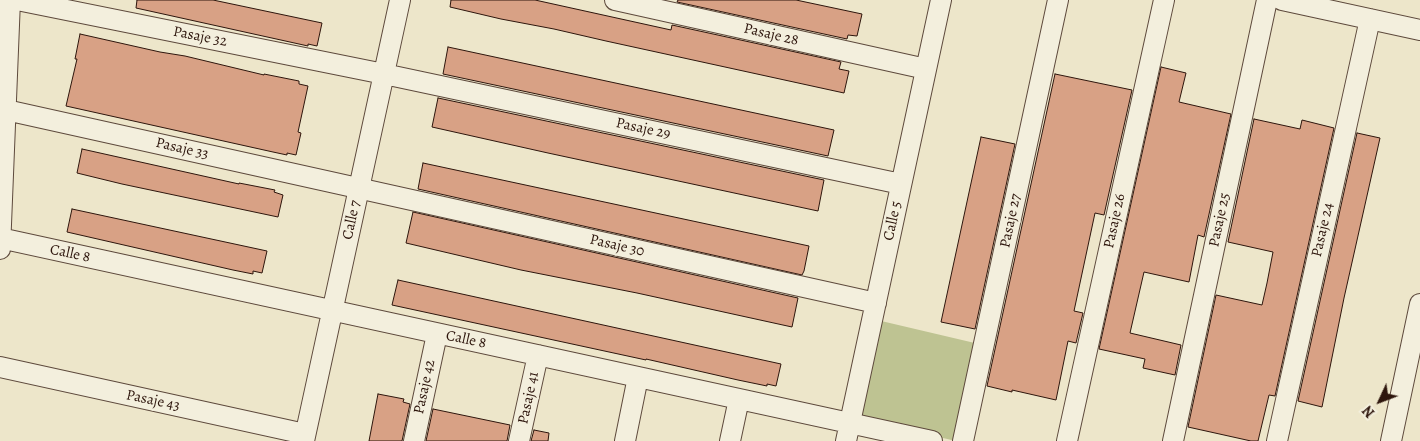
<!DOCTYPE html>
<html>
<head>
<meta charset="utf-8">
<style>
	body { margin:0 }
	#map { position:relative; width:1420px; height:441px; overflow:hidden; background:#ede6ca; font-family:Alegreya,serif }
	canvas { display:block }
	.north { position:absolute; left:1355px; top:376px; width:50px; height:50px; -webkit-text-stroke:4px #f3efdd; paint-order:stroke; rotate:227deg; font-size:14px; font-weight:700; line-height:20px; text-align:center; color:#2d150c }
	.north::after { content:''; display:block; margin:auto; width:18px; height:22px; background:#2d150c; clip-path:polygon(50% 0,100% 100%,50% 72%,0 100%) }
</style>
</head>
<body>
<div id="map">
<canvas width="1420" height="441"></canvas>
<div class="north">N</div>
</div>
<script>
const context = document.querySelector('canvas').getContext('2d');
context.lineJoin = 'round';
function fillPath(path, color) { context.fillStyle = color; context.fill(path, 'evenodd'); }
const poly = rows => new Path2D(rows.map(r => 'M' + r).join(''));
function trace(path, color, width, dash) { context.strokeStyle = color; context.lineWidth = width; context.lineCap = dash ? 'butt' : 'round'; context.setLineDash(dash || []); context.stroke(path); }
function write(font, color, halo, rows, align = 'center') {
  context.font = font + ' Alegreya,serif'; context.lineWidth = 4.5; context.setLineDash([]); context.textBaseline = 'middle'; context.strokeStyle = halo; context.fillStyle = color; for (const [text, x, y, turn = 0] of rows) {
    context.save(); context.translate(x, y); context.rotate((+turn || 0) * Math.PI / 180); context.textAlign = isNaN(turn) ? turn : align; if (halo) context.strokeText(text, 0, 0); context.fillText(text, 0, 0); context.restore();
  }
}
const green = poly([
	[877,320,979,344,956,441,856,418]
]);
const building = poly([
	[137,0,213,0,322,23,317,46,308,44,308,46,136,8,137,0],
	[451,0,535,0,671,30,672,25,841,62,839,69,849,71,844,93,606,41,554,29,501,19,450,7,451,0],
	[678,0,796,0,862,14,857,36,848,35,847,39,677,2,678,0],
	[80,34,160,52,185,56,264,75,264,74,299,81,299,84,308,86,298,132,301,133,296,155,287,153,287,155,273,152,66,106,77,59,75,59,80,34],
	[448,47,834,130,828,156,443,74,448,47],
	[1161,67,1186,73,1179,102,1231,114,1204,237,1198,235,1189,282,1144,272,1130,333,1181,345,1175,375,1143,368,1145,359,1099,349,1161,67],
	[1055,74,1132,90,1104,215,1095,213,1074,311,1083,313,1076,343,1068,341,1056,400,1012,390,1012,392,987,386,1055,74],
	[438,98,824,180,818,211,548,153,432,127,438,98],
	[1254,119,1300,129,1302,120,1334,128,1275,396,1269,395,1258,441,1251,441,1188,427,1216,295,1262,305,1267,283,1273,252,1228,242,1254,119],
	[1357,133,1380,138,1344,298,1322,407,1298,401,1357,133],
	[981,137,1015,144,975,329,941,322,981,137],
	[82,149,239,184,239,183,275,190,274,192,283,195,278,217,122,184,77,173,82,149],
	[423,163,809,246,804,271,802,275,418,189,423,163],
	[72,209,267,251,262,273,253,271,253,274,233,270,67,232,72,209],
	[413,212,798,298,792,327,637,293,521,270,406,243,413,212],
	[398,280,781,364,776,386,767,384,767,386,738,380,646,359,646,360,392,305,398,280],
	[378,394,404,399,403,402,410,404,402,441,369,441,378,394],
	[433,409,510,425,507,441,426,441,433,409],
	[534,430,549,433,548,441,531,441,534,430]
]);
const minor = poly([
	[17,0,384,74,901,184],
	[615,0,926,69],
	[1282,0,1420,30],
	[6,110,876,303],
	[0,238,932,441],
	[0,249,10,0],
	[0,367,305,434],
	[304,441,400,0],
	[414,441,437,334],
	[519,441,538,355],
	[625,441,638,377],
	[730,441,739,399],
	[846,441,941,0],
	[963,441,1058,0],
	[1067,441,1164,0],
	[1173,441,1267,0],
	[1277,441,1370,19],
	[1391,441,1420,304]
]);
const streetNames = [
	["Pasaje 28",771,35,13],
	["Pasaje 32",200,37,11],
	["Pasaje 29",643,129,12],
	["Pasaje 33",182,149,13],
	["Calle 7",352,220,-78],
	["Pasaje 25",1220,220,-78],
	["Calle 5",893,221,-78],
	["Pasaje 27",1011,221,-78],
	["Pasaje 26",1115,221,-78],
	["Pasaje 24",1323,230,-77],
	["Pasaje 30",617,246,13],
	["Calle 8",70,254,12],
	["Calle 8",466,340,12],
	["Pasaje 42",425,387,-78],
	["Pasaje 41",529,398,-78],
	["Pasaje 43",153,401,12]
];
fillPath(green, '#bec392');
fillPath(building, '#d8a185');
trace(building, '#2d150c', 1);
trace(minor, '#5d493c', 22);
trace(minor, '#f3efdd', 20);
write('15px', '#2d150c', '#f3efdd', streetNames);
</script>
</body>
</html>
